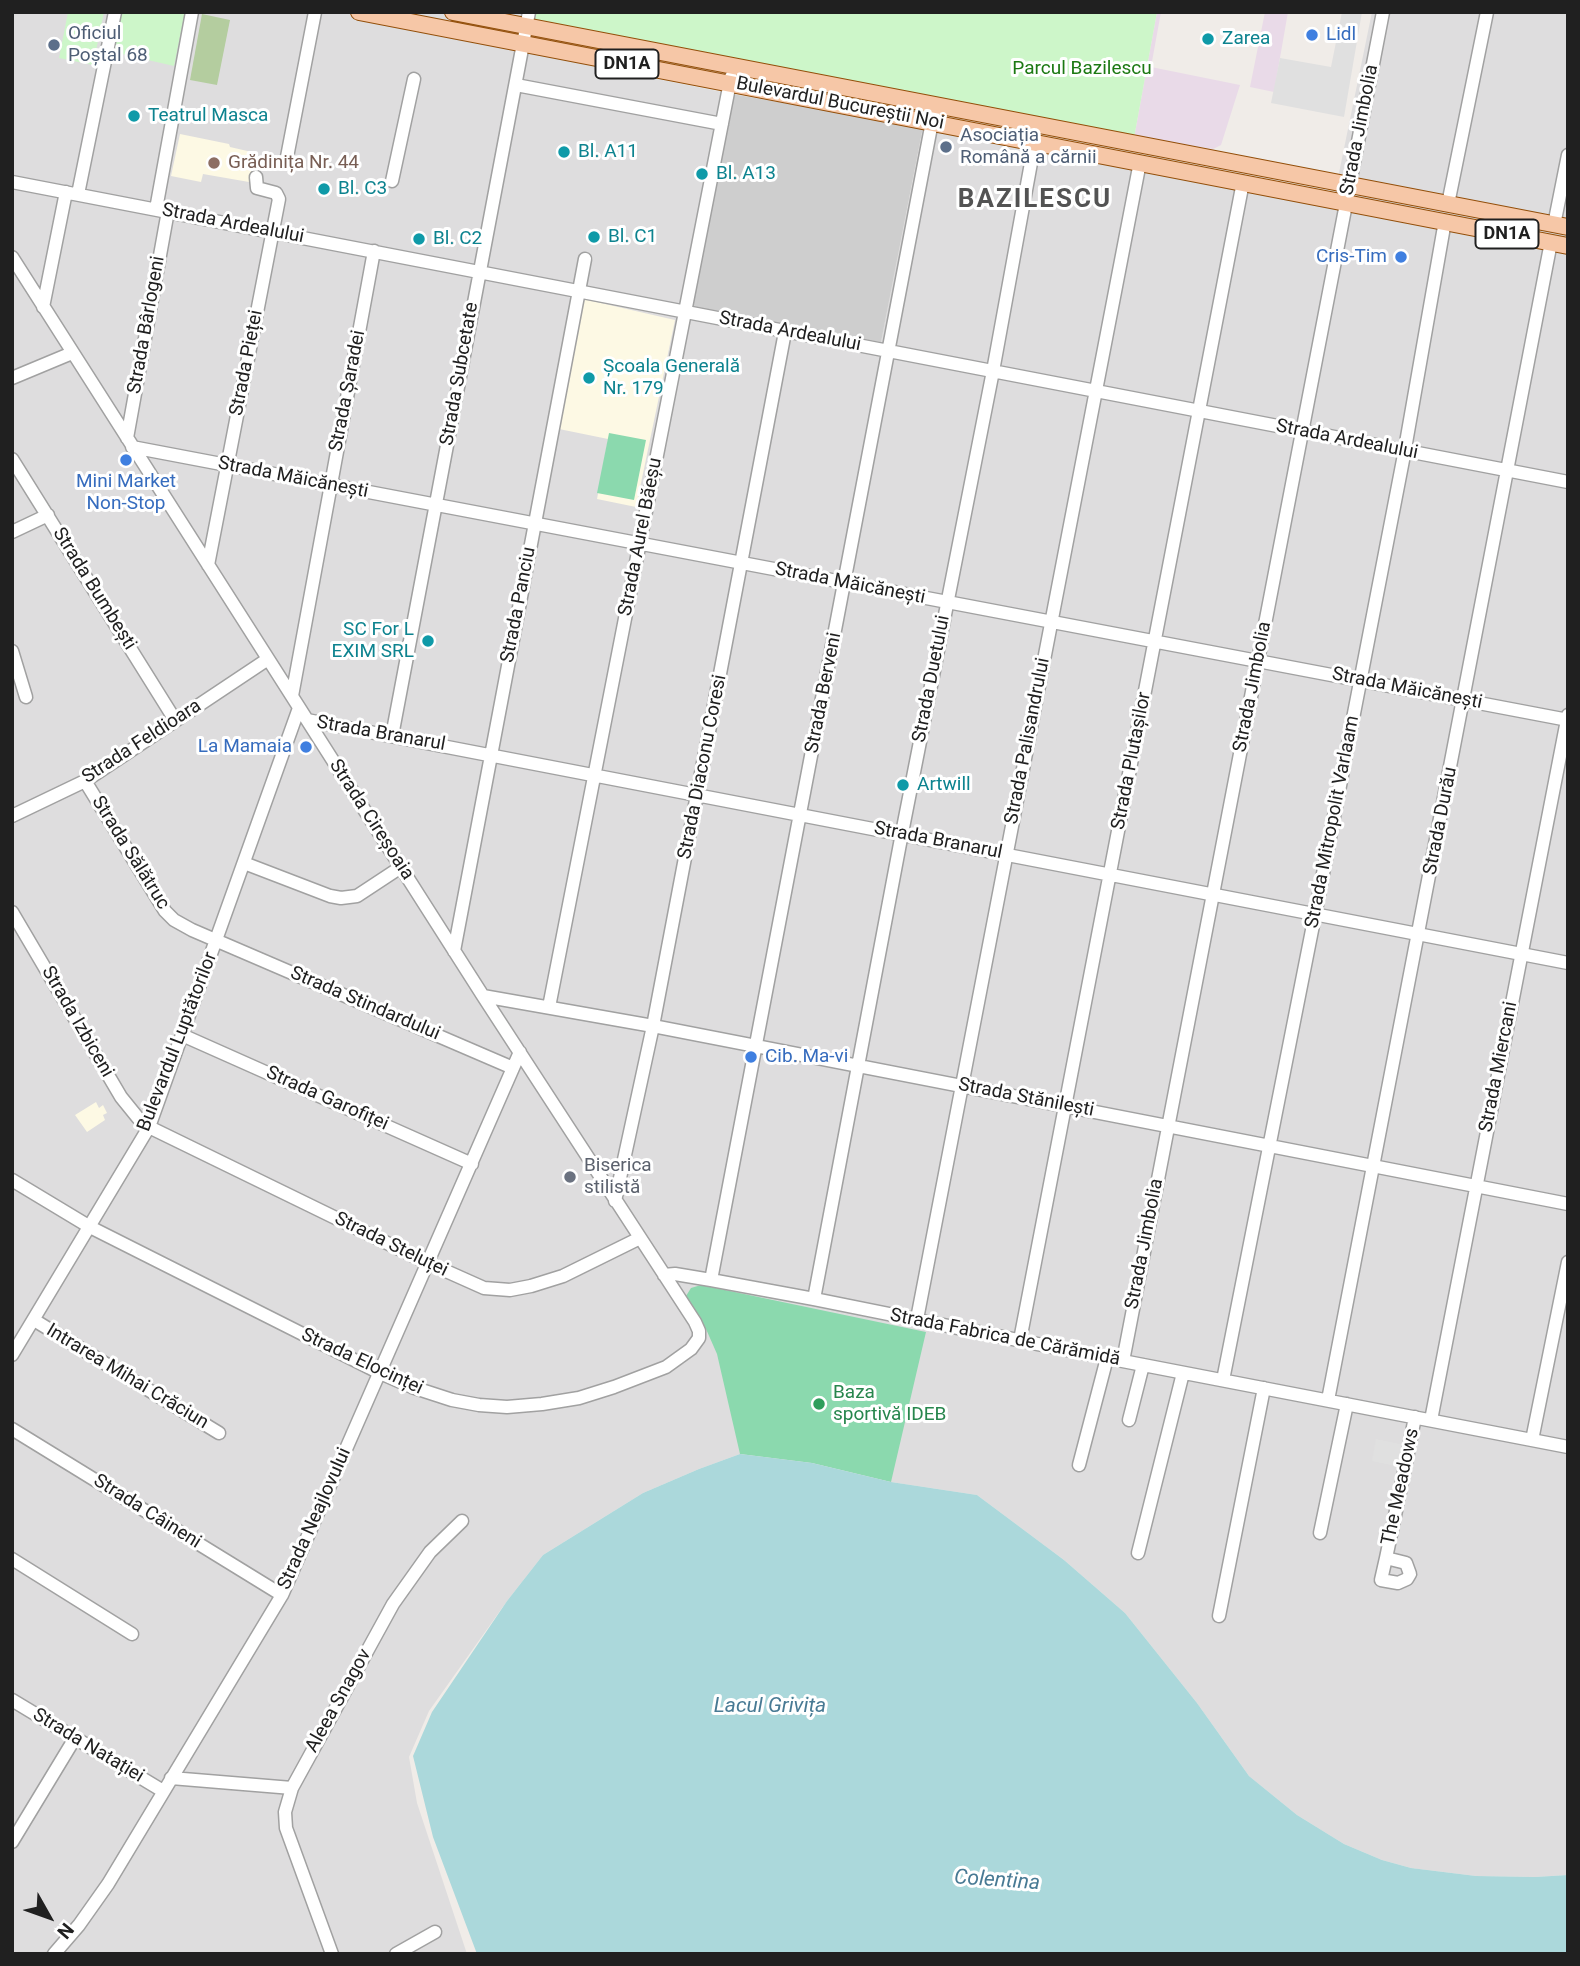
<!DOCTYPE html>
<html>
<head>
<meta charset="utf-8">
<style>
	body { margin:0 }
	#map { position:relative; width:1580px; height:1966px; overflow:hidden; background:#f0ece8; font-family:Roboto,sans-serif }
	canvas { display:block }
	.frame { position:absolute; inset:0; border:14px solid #202020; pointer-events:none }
	.north { position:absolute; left:14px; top:1882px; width:70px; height:70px; -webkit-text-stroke:5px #fff; paint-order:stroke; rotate:130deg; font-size:19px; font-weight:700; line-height:28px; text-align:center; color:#202020 }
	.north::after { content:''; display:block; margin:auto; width:24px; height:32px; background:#202020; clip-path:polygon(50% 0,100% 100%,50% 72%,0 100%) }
</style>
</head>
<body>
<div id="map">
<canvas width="1580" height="1966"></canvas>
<div class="frame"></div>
<div class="north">N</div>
</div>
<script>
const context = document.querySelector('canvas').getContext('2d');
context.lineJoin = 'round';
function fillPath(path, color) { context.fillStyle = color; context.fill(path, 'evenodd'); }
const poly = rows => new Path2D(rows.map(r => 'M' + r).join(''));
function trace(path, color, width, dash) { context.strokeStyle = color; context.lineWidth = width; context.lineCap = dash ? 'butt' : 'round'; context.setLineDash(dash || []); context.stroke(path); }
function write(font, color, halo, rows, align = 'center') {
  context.font = font + ' Roboto,sans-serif'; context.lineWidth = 6; context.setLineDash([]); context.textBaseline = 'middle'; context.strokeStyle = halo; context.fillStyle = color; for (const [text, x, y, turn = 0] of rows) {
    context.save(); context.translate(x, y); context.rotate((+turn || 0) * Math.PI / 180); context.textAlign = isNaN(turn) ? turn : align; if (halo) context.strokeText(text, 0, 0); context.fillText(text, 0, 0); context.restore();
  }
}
const residential = poly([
	[12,12,536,12,529,53,732,94,881,341,923,127,1332,207,1372,12,1568,12,1568,1875,1535,1877,1476,1876,1411,1868,1382,1860,1344,1844,1297,1815,1249,1776,1197,1703,1125,1613,1064,1560,977,1495,891,1482,812,1463,740,1454,699,1469,643,1493,543,1555,507,1601,429,1711,409,1757,417,1803,467,1954,12,1954]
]);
const industrial = poly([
	[1157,12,1161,12,1151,67,1240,85,1221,145,1213,149,1134,138],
	[1265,12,1288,12,1274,92,1250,87]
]);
const education = poly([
	[180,134,229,144,230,147,256,153,249,182,203,174,201,182,171,176],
	[583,299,675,320,636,507,597,499,608,439,559,429],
	[96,1102,99,1108,103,1105,107,1113,103,1115,105,1120,87,1132,75,1115]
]);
const religious = poly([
	[732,94,923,127,881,342,691,307]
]);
const forest = poly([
	[202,14,230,20,217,85,190,80]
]);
const park = poly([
	[68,12,104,12,93,65,59,58],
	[121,12,185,12,174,66,113,52],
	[536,12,1157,12,1134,138,535,19]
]);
const pitch = poly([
	[609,433,646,440,634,500,597,493],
	[701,1285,926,1332,891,1482,812,1463,740,1454,717,1354,706,1329,686,1296,691,1288]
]);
const parking = poly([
	[1342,12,1362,12,1344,117,1271,103,1280,58,1331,67],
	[1376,1439,1409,1446,1405,1468,1372,1461]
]);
const water = poly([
	[740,1454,812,1463,891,1482,977,1495,1064,1560,1125,1613,1197,1703,1249,1776,1297,1815,1344,1844,1382,1860,1411,1868,1476,1876,1535,1877,1568,1875,1568,1954,477,1954,433,1837,413,1756,432,1712,507,1601,543,1555,643,1493,699,1469]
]);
const minor = poly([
	[516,85,722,124],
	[287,157,315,12],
	[392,181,414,79],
	[12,182,1568,482],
	[78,194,115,12],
	[1448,204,1487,12],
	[156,209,192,12],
	[1554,225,1568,155],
	[12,257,483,996,695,1322,699,1331,699,1338,691,1349,666,1367,614,1387,579,1398,542,1404,507,1407,479,1405,452,1400,412,1387,380,1373,90,1227,12,1180],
	[43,307,66,192],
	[12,378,72,353],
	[127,438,168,211],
	[132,447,1568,720],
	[12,459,175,720],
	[12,532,48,515],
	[208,565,279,199,276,193,257,188,256,177],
	[12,651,26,697],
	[292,696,374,251],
	[307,720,1568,963],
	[392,736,529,12],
	[85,781,165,911,174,920,192,930,513,1068],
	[12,816,85,781,268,659],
	[244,863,330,896,341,898,357,896,401,867],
	[12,912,121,1097,138,1118,149,1127,428,1263,484,1288,510,1290,531,1286,563,1276,640,1238],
	[454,951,585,259],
	[483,996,653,1026,1568,1204],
	[549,1007,731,77],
	[182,1035,472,1164],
	[615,1201,653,1026,785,332],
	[664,1275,675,1274,711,1280,814,1299,1107,1358,1568,1447],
	[711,1280,935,106],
	[814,1299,902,833,993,371,1035,141],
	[917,1319,1140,162],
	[34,1320,219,1433],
	[1020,1340,1243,182],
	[12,1355,149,1127,299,708],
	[1123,1361,1383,12],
	[1223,1380,1315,915,1403,460,1445,221],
	[1328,1400,1551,242],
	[1129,1420,1143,1365],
	[1431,1420,1568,715],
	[12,1429,282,1595],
	[1532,1440,1568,1262],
	[1079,1465,1107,1358],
	[1320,1533,1347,1404],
	[1138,1553,1183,1373],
	[1386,1558,1406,1563,1410,1574,1407,1579,1398,1583,1381,1580,1386,1558,1405,1468,1415,1417],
	[12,1559,132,1634],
	[1219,1616,1264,1388],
	[12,1700,163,1791],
	[171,1778,292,1788,393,1604,430,1552,462,1521],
	[292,1788,285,1812,286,1828,332,1954],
	[12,1842,75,1738],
	[54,1954,79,1925,108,1884,282,1595,520,1052],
	[396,1954,435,1932]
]);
const major = poly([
	[359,12,1568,246],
	[453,12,1568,227]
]);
const markers = [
	[1312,35,7,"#3f7fe0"],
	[1208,39,7,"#0f9aa8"],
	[54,45,7,"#5c6f8a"],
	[134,116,7,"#0f9aa8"],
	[946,147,7,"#5c6f8a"],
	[564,152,7,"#0f9aa8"],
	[214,163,7,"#8d6e63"],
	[702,174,7,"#0f9aa8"],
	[324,189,7,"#0f9aa8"],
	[594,237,7,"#0f9aa8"],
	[419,239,7,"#0f9aa8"],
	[1401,257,7,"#3f7fe0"],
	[589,378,7,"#0f9aa8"],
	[126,460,7,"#3f7fe0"],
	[428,641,7,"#0f9aa8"],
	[306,747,7,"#3f7fe0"],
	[903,785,7,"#0f9aa8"],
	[751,1057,7,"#3f7fe0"],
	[570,1177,7,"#6b7280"],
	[819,1404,7,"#2e9e5b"]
];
const shields = [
	[627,64,63],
	[1507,234,63]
];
const shieldNames = [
	["DN1A",627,64],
	["DN1A",1507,234]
];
const serviceNames = [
	["Oficiul",68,34],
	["Poștal 68",68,56],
	["Asociația",960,136],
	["Română a cărnii",960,158]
];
const shopNames = [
	["Lidl",1326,35],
	["Cris-Tim",1387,257,"right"],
	["Mini Market",126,482,"center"],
	["Non-Stop",126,504,"center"],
	["La Mamaia",292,747,"right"],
	["Cib. Ma-vi",765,1057]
];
const cultureNames = [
	["Zarea",1222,39],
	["Teatrul Masca",148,116],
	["Bl. A11",578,152],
	["Bl. A13",716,174],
	["Bl. C3",338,189],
	["Bl. C1",608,237],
	["Bl. C2",433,239],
	["Școala Generală",603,367],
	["Nr. 179",603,389],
	["SC For L",414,630,"right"],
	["EXIM SRL",414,652,"right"],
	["Artwill",917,785]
];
const parkNames = [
	["Parcul Bazilescu",1082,69]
];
const streetNames = [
	["Bulevardul Bucureștii Noi",840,104,11],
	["Strada Jimbolia",1360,130,-79],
	["Strada Ardealului",233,224,11],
	["Strada Bârlogeni",147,325,-80],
	["Strada Ardealului",790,332,11],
	["Strada Pieței",247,363,-79],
	["Strada Subcetate",460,374,-80],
	["Strada Șaradei",348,391,-79],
	["Strada Ardealului",1347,440,11],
	["Strada Măicănești",293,478,11],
	["Strada Aurel Băeșu",641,537,-79],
	["Strada Măicănești",850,584,11],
	["Strada Bumbești",94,589,58],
	["Strada Panciu",519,605,-79],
	["Strada Duetului",932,679,-79],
	["Strada Jimbolia",1253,687,-79],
	["Strada Măicănești",1407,689,11],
	["Strada Berveni",824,693,-79],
	["Strada Branarul",381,734,10],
	["Strada Palisandrului",1028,741,-79],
	["Strada Feldioara",142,742,-33],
	["Strada Plutașilor",1132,761,-79],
	["Strada Diaconu Coresi",703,767,-79],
	["Strada Cireșoaia",371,820,57],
	["Strada Durău",1441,821,-79],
	["Strada Mitropolit Varlaam",1333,822,-79],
	["Strada Branarul",938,841,11],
	["Strada Sălătruc",130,853,58],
	["Strada Stindardului",365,1004,23],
	["Strada Izbiceni",77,1022,60],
	["Bulevardul Luptătorilor",178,1042,-69],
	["Strada Miercani",1499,1067,-79],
	["Strada Stănilești",1026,1098,11],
	["Strada Garofiței",327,1099,24],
	["Strada Jimbolia",1145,1244,-79],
	["Strada Steluței",391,1245,26],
	["Strada Fabrica de Cărămidă",1005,1338,11],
	["Strada Elocinței",362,1362,25],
	["Intrarea Mihai Crăciun",127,1377,31],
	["The Meadows",1401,1487,-78],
	["Strada Câineni",147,1512,32],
	["Strada Neajlovului",315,1519,-66],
	["Aleea Snagov",339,1701,-61],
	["Strada Natației",88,1746,31]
];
const educationNames = [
	["Grădinița Nr. 44",228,163]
];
const worshipNames = [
	["Biserica",584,1166],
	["stilistă",584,1188]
];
const leisureNames = [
	["Baza",833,1393],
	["sportivă IDEB",833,1415]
];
const waterNames = [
	["Lacul Grivița",770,1707],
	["Colentina",997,1881,4]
];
const districtNames = [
	["BAZILESCU",1035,200]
];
fillPath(residential, '#deddde');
fillPath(industrial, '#e9dae8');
fillPath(education, '#fdf9e4');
fillPath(religious, '#cecece');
fillPath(forest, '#b4cd9f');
fillPath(park, '#cdf6c9');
fillPath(pitch, '#8bd9ae');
fillPath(parking, '#e0e0e0');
fillPath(water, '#abd8db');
trace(minor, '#a1a1a1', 15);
trace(major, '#934f0a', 18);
trace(minor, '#fff', 12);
trace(major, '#f6c7a7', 16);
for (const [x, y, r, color] of markers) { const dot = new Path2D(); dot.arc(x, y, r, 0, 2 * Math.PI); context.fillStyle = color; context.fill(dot); trace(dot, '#fff', 2.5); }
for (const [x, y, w] of shields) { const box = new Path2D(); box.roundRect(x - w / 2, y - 14.5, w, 29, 5); context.fillStyle = '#fff'; context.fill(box); trace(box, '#202020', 2); }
write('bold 18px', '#202020', null, shieldNames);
write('19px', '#4e5e75', '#fff', serviceNames, 'left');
write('19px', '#366cbe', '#fff', shopNames, 'left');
write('19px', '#0d838f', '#fff', cultureNames, 'left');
write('19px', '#1c7913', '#fff', parkNames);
write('19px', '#202020', '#fff', streetNames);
write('19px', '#785e54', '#fff', educationNames, 'left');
write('19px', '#5b616d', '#fff', worshipNames, 'left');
write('19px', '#27864d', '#fff', leisureNames, 'left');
write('italic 21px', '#487a94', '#fff', waterNames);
context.letterSpacing = '2px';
write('bold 26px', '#535353', '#fff', districtNames);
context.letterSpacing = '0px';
</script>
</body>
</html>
